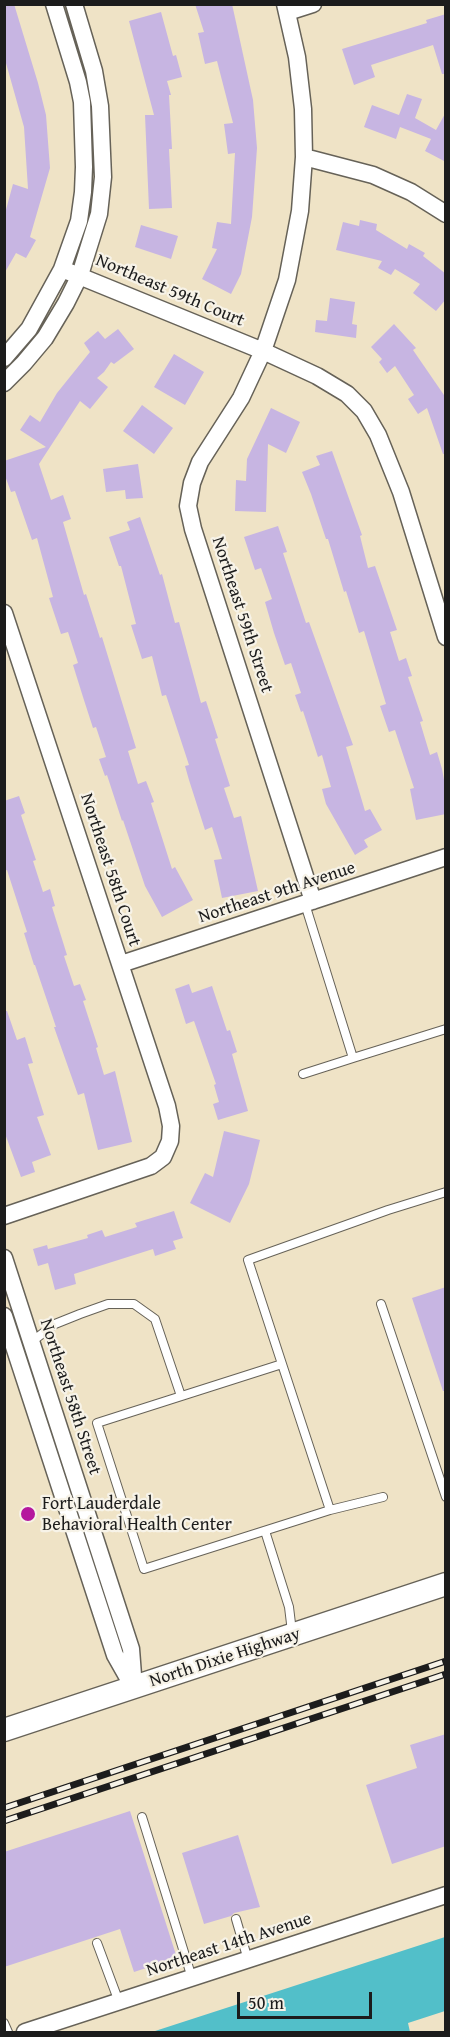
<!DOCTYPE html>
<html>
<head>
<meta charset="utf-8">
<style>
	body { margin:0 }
	#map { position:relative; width:450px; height:2037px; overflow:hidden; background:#efe3c6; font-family:"Gentium Book Plus",serif }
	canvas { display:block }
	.frame { position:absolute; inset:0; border:6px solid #1c1c1c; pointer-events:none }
	.scale { position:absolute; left:237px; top:1992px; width:135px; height:27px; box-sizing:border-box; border:3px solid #1c1c1c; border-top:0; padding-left:8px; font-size:18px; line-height:21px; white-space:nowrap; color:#1c1c1c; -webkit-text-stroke:4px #f7f3e8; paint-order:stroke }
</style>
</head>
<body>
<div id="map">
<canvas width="450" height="2037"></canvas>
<div class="frame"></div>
<div class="scale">50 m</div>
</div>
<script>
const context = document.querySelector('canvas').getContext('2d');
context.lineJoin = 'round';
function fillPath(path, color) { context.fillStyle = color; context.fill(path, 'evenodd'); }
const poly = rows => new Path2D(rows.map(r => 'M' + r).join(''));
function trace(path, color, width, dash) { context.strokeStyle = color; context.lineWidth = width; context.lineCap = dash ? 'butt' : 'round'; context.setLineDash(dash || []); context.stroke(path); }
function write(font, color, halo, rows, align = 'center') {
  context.font = font + ' "Gentium Book Plus",serif'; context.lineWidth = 4.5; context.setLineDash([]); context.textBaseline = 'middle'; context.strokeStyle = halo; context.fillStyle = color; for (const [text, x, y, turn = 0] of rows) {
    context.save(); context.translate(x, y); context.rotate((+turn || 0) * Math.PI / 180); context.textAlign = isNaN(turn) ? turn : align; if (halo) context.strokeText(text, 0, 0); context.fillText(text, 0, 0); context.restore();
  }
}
const water = poly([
	[445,1937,445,2011,408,2023,410,2032,152,2032]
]);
const building = poly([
	[4,4,14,4,38,83,46,115,50,168,30,237,36,240,26,258,16,253,4,274,4,217,13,184,28,189,24,127,4,56],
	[195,4,232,4,253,100,257,148,252,217,241,274,231,294,202,279,217,249,212,248,217,222,231,224,235,153,228,154,224,124,233,123,217,61,205,64,198,33,204,32],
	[161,12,173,56,176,55,182,77,167,81,171,95,169,95,172,149,169,149,172,208,149,209,145,115,154,115,129,21],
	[446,14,446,74,442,74,433,45,371,65,375,77,354,85,342,49,427,23,426,20],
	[407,94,422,99,415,118,436,130,446,112,446,162,425,151,431,139,400,127,396,139,364,127,372,105,399,115],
	[360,220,377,224,376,230,407,249,409,244,425,253,423,256,446,274,446,299,436,311,413,293,420,284,395,269,391,275,378,268,382,261,336,250,343,222,359,226],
	[141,225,178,236,171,259,135,247],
	[330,298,355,302,352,324,357,325,356,338,315,332,316,320,327,321],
	[394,324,416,348,413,350,446,398,446,454,443,454,427,408,418,414,408,399,414,395,395,366,387,373,379,362,382,359,371,347],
	[118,329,134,349,114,364,111,362,104,372,97,378,108,387,90,409,80,401,39,464,51,500,63,495,71,519,63,522,84,595,86,594,100,638,102,637,136,748,128,751,138,784,146,781,154,802,151,803,172,869,175,867,193,900,162,917,145,886,123,820,122,821,107,775,105,776,99,759,106,757,96,727,93,728,83,697,73,665,78,663,68,632,61,634,49,598,53,597,37,538,32,540,15,491,11,492,4,473,4,461,46,447,20,430,30,415,40,422,57,393,90,352,84,343,98,331,105,339],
	[174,354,204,372,185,405,154,387],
	[142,405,173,428,154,454,123,431],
	[271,408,300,422,286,453,268,444,266,512,235,511,236,480,246,481,247,459],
	[332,451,362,535,360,536,368,568,375,566,397,630,390,632,399,661,406,658,412,676,408,677,423,721,420,722,430,755,437,752,442,769,446,791,446,814,416,820,410,789,414,788,395,730,389,732,380,706,386,704,364,631,359,633,346,591,344,592,328,539,326,539,311,494,302,472,320,465,316,456],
	[138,464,143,498,126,499,125,490,106,492,103,469],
	[140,517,160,575,162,574,175,623,179,622,201,703,206,701,218,738,215,739,230,786,224,788,234,818,241,816,258,891,222,898,214,860,222,859,212,827,205,830,189,780,185,766,189,765,166,695,162,696,152,656,142,659,131,625,136,624,121,566,119,566,109,537,130,530,127,522],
	[278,526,287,552,283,553,306,623,309,622,353,745,346,747,365,811,370,809,382,830,364,840,368,847,355,855,326,804,322,789,331,787,322,755,318,757,303,711,301,712,295,695,301,693,291,663,285,665,274,633,265,602,272,599,261,568,255,570,244,537],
	[19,796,25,813,21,815,36,860,33,861,43,892,50,889,55,906,52,907,67,955,64,956,74,986,80,984,86,1000,83,1001,98,1047,96,1048,104,1075,115,1071,132,1142,98,1150,84,1093,78,1095,54,1027,56,1027,35,965,34,965,24,933,27,932,7,870,4,871,4,801],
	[189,984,192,993,212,986,227,1031,230,1030,237,1052,232,1054,248,1111,218,1120,213,1104,219,1102,214,1085,216,1084,194,1021,186,1024,175,989],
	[4,1011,7,1011,17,1040,25,1037,33,1063,28,1064,44,1115,37,1117,51,1155,32,1162,35,1172,21,1177,4,1131],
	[224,1131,260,1140,249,1184,230,1223,190,1203,205,1173,213,1177],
	[174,1211,183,1238,173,1241,176,1249,155,1256,153,1249,74,1274,76,1284,55,1290,48,1263,38,1266,33,1249,47,1245,48,1249,88,1238,87,1235,102,1230,105,1237,137,1227,135,1223],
	[446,1287,446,1391,443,1391,412,1298],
	[446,1734,446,1846,392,1864,366,1785,417,1768,410,1745],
	[130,1811,177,1958,134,1972,120,1929,4,1967,4,1852],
	[238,1835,260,1907,234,1913,231,1916,204,1924,182,1853]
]);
const lane = poly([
	[305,904,353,1058,446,1029],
	[303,1074,353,1058],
	[381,1304,446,1497],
	[30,1343,55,1324,80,1314,108,1304,134,1304,155,1319,181,1396],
	[282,1364,248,1260,388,1210,446,1192],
	[330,1510,282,1364,97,1423,144,1569,330,1510,383,1497],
	[265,1531,289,1607,292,1632],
	[142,1817,192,1978],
	[236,1919,248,1960],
	[97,1943,119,2002],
	[4,2023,8,2032]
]);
const street = poly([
	[285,4,297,57,303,109,304,157,300,211,287,280,263,351,317,376,347,394,364,411,378,435,401,492,446,637],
	[288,12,313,4],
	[304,157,373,175,411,192,446,214],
	[62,269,263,351,241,398,200,462,192,483,188,506,193,529,313,901],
	[4,358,29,329,62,269,79,221,83,192,84,167,82,102,78,82,54,4],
	[4,383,24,363,45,338,66,303,80,275,99,214,103,177,100,106,94,71,74,4],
	[4,613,167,1106,171,1126,170,1141,163,1157,151,1166,4,1216],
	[121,964,446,857],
	[4,1258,131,1649,134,1688],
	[4,1316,115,1655,132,1685],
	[25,2032,446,1895]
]);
const secondary = poly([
	[4,1730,446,1584]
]);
const rail = poly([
	[4,1808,446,1661],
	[4,1821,446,1674]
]);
const markers = [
	[28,1514,8,"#b5179e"]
];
const streetNames = [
	["Northeast 59th Court",170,291,23],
	["Northeast 59th Street",242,615,72],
	["Northeast 58th Court",110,870,72],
	["Northeast 9th Avenue",277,893,-18],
	["Northeast 58th Street",70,1397,72],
	["North Dixie Highway",225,1658,-18],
	["Northeast 14th Avenue",229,1945,-18]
];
const poiNames = [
	["Fort Lauderdale",42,1504],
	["Behavioral Health Center",42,1525]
];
fillPath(water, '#52bfc9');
fillPath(building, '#c7b5e2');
trace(lane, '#666258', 10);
trace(street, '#666258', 19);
trace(secondary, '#666258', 25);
trace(lane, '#fff', 8);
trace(street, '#fff', 16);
trace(secondary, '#fff', 22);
trace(rail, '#1c1c1c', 7);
trace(rail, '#f7f3e8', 4.5, [14]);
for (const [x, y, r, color] of markers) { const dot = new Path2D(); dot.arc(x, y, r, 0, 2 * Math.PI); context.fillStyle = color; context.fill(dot); trace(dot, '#f7f3e8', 2); }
write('18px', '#1c1c1c', '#f7f3e8', streetNames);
write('18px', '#1c1c1c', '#f7f3e8', poiNames, 'left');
</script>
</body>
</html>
